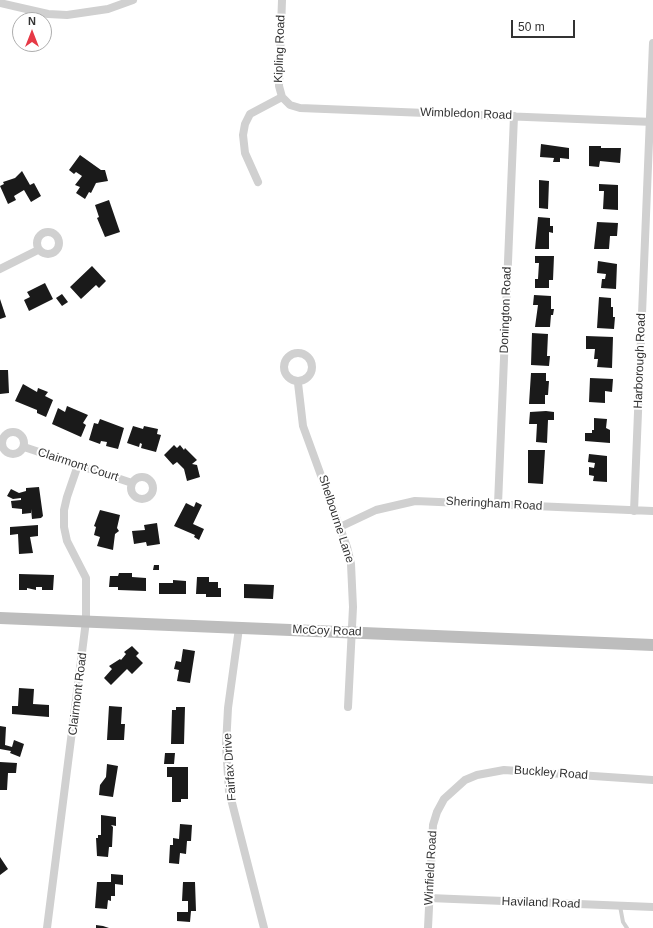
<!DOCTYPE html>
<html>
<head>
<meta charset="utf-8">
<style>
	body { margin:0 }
	#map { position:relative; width:653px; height:928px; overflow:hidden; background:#fff; font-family:Helvetica,sans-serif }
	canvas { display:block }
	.north { position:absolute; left:12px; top:12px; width:40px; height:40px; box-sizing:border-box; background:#fff; border:1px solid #adadad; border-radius:50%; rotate:0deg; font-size:11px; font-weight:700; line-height:16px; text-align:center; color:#333 }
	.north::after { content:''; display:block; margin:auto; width:14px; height:18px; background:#e63946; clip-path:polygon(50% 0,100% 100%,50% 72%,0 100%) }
	.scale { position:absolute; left:511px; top:20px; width:64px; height:18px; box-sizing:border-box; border:2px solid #333; border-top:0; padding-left:5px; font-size:12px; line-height:14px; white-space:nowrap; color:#333; -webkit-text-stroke:3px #fff; paint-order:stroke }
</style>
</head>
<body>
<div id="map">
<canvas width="653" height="928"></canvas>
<div class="north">N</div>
<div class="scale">50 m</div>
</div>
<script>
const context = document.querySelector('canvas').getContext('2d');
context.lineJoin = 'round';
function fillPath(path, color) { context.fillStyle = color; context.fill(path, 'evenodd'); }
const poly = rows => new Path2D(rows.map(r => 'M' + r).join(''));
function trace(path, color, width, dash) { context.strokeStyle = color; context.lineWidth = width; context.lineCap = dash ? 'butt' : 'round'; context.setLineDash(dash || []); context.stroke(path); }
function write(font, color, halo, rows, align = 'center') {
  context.font = font + ' Helvetica,sans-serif'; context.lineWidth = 4; context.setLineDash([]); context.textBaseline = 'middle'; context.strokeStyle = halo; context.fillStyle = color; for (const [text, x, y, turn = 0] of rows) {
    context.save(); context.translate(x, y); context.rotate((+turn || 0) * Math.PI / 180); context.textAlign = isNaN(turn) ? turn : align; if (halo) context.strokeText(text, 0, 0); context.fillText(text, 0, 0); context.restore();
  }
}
const building = poly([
	[541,144,569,148,569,159,560,158,560,162,553,162,554,158,540,157],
	[589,146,601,146,601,148,621,148,620,163,600,161,599,167,589,166],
	[80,155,101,170,105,170,108,181,96,183,91,193,89,192,85,199,76,193,80,187,75,185,82,176,76,172,74,174,69,170],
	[22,171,30,185,34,183,41,196,31,202,24,190,14,196,16,200,8,204,0,186,4,184,3,182,15,178],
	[539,180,549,181,548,209,539,208],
	[599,184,618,185,618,210,603,209,604,191,599,191],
	[109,200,120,232,105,237,97,218,99,217,95,205],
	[538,217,550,218,550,226,553,226,553,233,549,232,549,249,535,249],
	[597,222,618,223,617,236,610,236,609,249,594,249],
	[535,256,554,256,553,280,549,280,549,288,535,288,535,279,538,279,539,263,535,263],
	[598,261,617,264,616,289,601,288,602,279,605,279,606,274,597,273],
	[92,266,106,281,99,288,96,285,81,299,70,287],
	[45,283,53,299,29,311,24,300,30,297,27,292],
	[62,294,68,302,62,306,56,298],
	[534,295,551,296,551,309,554,309,553,315,551,315,550,327,535,327,538,305,533,305],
	[599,297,611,298,611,307,613,307,613,317,615,317,614,329,597,328],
	[0,299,6,317,0,319],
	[532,333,548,334,547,356,550,356,549,366,531,365],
	[586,336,613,337,612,368,597,367,598,359,594,359,595,349,586,349],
	[0,370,8,370,9,393,0,394],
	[531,373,546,373,546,381,549,381,548,395,545,395,545,404,529,404],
	[590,378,613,379,612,392,605,391,605,403,589,402],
	[23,384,37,392,38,388,48,392,45,396,53,400,46,417,37,413,37,410,15,401],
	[67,406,88,415,83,423,86,425,81,437,52,424,58,408,65,412],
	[546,411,554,412,554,420,548,420,547,443,536,442,537,424,529,424,530,412],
	[594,418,607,419,606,428,610,430,610,443,585,441,585,433,592,433,592,430,594,430],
	[100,419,124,428,118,449,106,446,107,442,101,441,100,444,89,440,94,423,98,424],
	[133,426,143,429,144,426,158,429,157,434,161,435,156,452,141,448,142,444,140,443,139,447,127,443],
	[174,445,177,448,180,445,184,450,185,448,197,460,192,464,197,465,200,477,187,481,184,469,177,462,173,465,164,455],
	[528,450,545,450,543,484,528,483],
	[589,454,607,456,607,482,593,481,594,476,589,475,589,467,594,468,595,463,588,462],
	[39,487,43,516,41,518,32,519,31,509,31,513,22,514,22,509,12,508,11,501,21,500,21,498,13,499,7,496,11,489,19,493,26,491,26,488],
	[196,502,202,505,193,524,204,529,199,540,194,537,195,535,174,526,186,503,194,507],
	[100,510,120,515,117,528,119,531,115,534,113,550,97,546,100,537,94,535,96,527,94,526],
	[157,523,160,544,147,546,146,542,134,544,132,531,145,530,144,525],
	[38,525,38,536,30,537,33,553,19,554,18,534,10,535,10,527],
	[154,565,159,565,159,570,153,570],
	[119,573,132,573,132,577,146,578,146,591,118,590,118,587,109,587,110,576,118,576],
	[19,574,54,575,53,590,42,590,42,587,36,587,36,590,27,588,27,590,19,590],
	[197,577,209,577,209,582,218,582,218,588,221,588,221,597,206,597,206,594,196,594],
	[173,580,186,581,186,594,159,594,159,583,173,583],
	[244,584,274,585,273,599,244,598],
	[132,646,139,653,136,656,143,663,132,674,127,669,111,685,104,678,112,669,109,666,120,659,121,660,126,654,124,652],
	[183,649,195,651,190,683,177,681,179,670,174,669,176,661,181,662],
	[19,688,34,689,33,704,49,705,49,717,12,714,12,706,18,706],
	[109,706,122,707,121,724,125,724,124,740,107,740],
	[176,707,185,707,184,744,171,744,172,710,176,710],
	[0,726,6,727,5,745,12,747,14,740,24,744,20,757,10,753,11,751,0,749],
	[165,753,175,753,174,764,164,764],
	[0,762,17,763,16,773,8,773,7,790,0,790],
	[107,764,118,766,113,797,99,795,100,785,106,777],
	[167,767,188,767,188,799,181,799,181,802,172,802,172,777,167,777],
	[101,815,116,817,116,826,111,825,113,827,112,847,109,847,108,857,97,856,96,838,98,838,98,835,101,835],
	[180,824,192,825,191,841,187,841,186,854,180,853,179,864,169,863,170,845,173,845,173,838,179,839],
	[0,857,8,869,0,875],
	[111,874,123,875,123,885,115,884,115,896,111,896,111,901,108,900,107,909,95,908,97,882,111,882],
	[183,882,195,882,196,911,191,911,190,922,177,921,177,912,188,912,188,901,182,901],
	[96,925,103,926,109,928,96,928]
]);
const service = poly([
	[620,906,623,922,627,928]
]);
const minor = poly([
	[282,0,279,86,282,97,290,105,300,108,653,122],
	[0,3,48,14,67,15,108,9,133,0],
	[258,182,245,153,243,135,245,124,250,114,282,97],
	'37 243a11 11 0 1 1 22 0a11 11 0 1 1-22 0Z',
	[0,269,38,250],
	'284 367a14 14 0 1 1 28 0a14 14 0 1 1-28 0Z',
	[298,383,303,426,347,547,351,564,353,607,348,707],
	'2 443a11 11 0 1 1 22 0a11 11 0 1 1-22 0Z',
	[24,447,132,483],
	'131 488a11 11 0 1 1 22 0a11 11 0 1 1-22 0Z',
	[498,504,514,116],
	[634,511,653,43],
	[340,527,376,510,415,501,653,511],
	[239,628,228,708,226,746,229,791,264,928],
	[429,898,653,907],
	[47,928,86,621,86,578,67,541,64,527,64,510,67,497,78,465],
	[428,928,433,825,437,812,444,799,465,780,477,775,504,770,653,780]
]);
const secondary = poly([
	[0,618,653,645]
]);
const streetNames = [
	["Kipling Road",280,49,-88],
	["Wimbledon Road",466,114,2],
	["Donington Road",506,310,-88],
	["Harborough Road",640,361,-88],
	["Clairmont Court",78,465,18],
	["Sheringham Road",494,504,3],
	["Shelbourne Lane",336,519,72],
	["McCoy Road",327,631,2],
	["Clairmont Road",78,694,-83],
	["Fairfax Drive",230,767,-94],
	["Buckley Road",551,773,4],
	["Winfield Road",431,868,-87],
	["Haviland Road",541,903,2]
];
fillPath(building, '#1a1a1a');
trace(service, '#d0d0d0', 4);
trace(minor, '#d0d0d0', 8);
trace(secondary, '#bdbdbd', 12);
write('12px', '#333', '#fff', streetNames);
</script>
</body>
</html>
